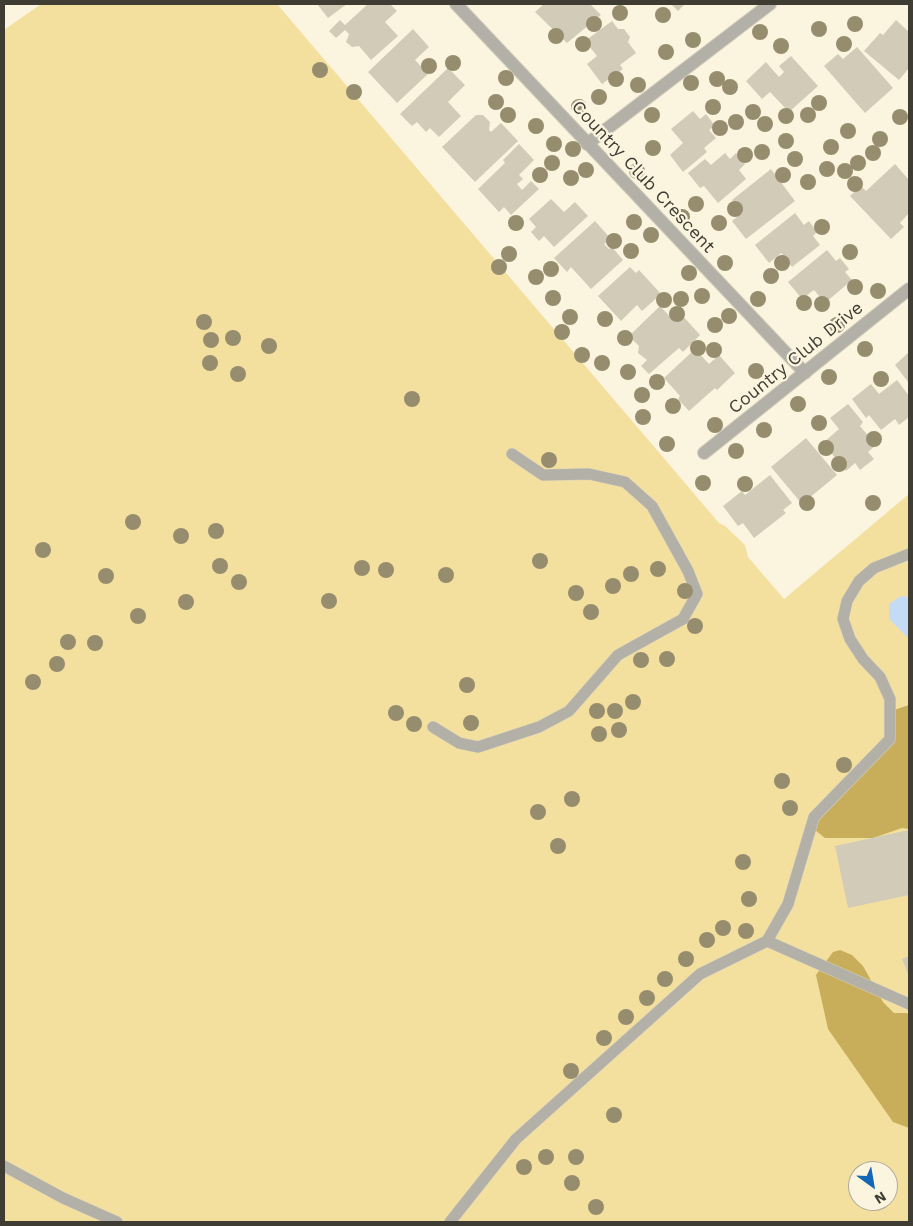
<!DOCTYPE html>
<html>
<head>
<meta charset="utf-8">
<style>
	body { margin:0 }
	#map { position:relative; width:913px; height:1226px; overflow:hidden; background:#fbf4df; font-family:"Work Sans",sans-serif }
	canvas { display:block }
	.frame { position:absolute; inset:0; border:5px solid #3f3c34; pointer-events:none }
	.north { position:absolute; left:848px; top:1161px; width:50px; height:50px; box-sizing:border-box; background:#fbf4df; border:1px solid #b0aa9b; border-radius:50%; rotate:148deg; font-size:14px; font-weight:700; line-height:20px; text-align:center; color:#3f3c34 }
	.north::after { content:''; display:block; margin:auto; width:18px; height:22px; background:#1367b5; clip-path:polygon(50% 0,100% 100%,50% 72%,0 100%) }
</style>
</head>
<body>
<div id="map">
<canvas width="913" height="1226"></canvas>
<div class="frame"></div>
<div class="north">N</div>
</div>
<script>
const context = document.querySelector('canvas').getContext('2d');
context.lineJoin = 'round';
function fillPath(path, color) { context.fillStyle = color; context.fill(path, 'evenodd'); }
const poly = rows => new Path2D(rows.map(r => 'M' + r).join(''));
function trace(path, color, width, dash) { context.strokeStyle = color; context.lineWidth = width; context.lineCap = dash ? 'butt' : 'round'; context.setLineDash(dash || []); context.stroke(path); }
function write(font, color, halo, rows, align = 'center') {
  context.font = font + ' "Work Sans",sans-serif'; context.lineWidth = 4.5; context.setLineDash([]); context.textBaseline = 'middle'; context.strokeStyle = halo; context.fillStyle = color; for (const [text, x, y, turn = 0] of rows) {
    context.save(); context.translate(x, y); context.rotate((+turn || 0) * Math.PI / 180); context.textAlign = isNaN(turn) ? turn : align; if (halo) context.strokeText(text, 0, 0); context.fillText(text, 0, 0); context.restore();
  }
}
const green = poly([
	[41,4,277,4,719,523,725,526,745,545,748,557,784,599,909,494,909,1222,4,1222,4,30],
	[858,1171,888,1171,888,1201,858,1201]
]);
const forest = poly([
	[909,705,909,829,902,828,873,838,825,838,815,830,817,821,883,753,894,710],
	[840,950,852,955,863,966,883,1002,894,1013,907,1013,909,1015,909,1128,893,1122,828,1029,816,975,833,952]
]);
const water = poly([
	[901,596,909,597,909,639,889,619,889,604]
]);
const building = poly([
	[317,4,347,4,328,18],
	[368,4,390,4,397,11,385,22,398,36,371,60,359,46,352,47,346,42,349,34,345,30,336,38,329,31,340,20,345,25],
	[544,4,590,4,601,15,567,43,535,12],
	[671,4,685,4,678,11],
	[896,20,909,32,909,68,899,80,864,51,880,33,883,35],
	[612,21,618,29,624,29,630,37,628,42,636,53,620,65,623,69,602,84,587,64,597,56,585,41],
	[413,29,429,47,415,60,428,74,397,103,368,72],
	[857,47,893,88,865,113,824,66,838,54,843,59],
	[791,56,818,86,789,112,770,92,762,99,746,81,766,62,779,77,784,72,779,66],
	[448,68,465,85,448,102,461,116,439,137,430,128,426,132,417,122,412,126,400,114],
	[693,111,700,119,706,114,715,126,709,130,716,138,704,148,707,152,683,172,670,155,683,143,671,129],
	[476,115,483,115,490,122,489,130,491,132,501,123,518,141,475,182,442,147],
	[519,144,534,160,519,175,523,179,517,184,522,190,531,181,539,189,511,215,504,207,499,212,478,189,505,163,503,160],
	[725,153,730,159,736,153,745,164,739,170,746,179,718,203,704,186,700,188,688,173,705,159,711,165],
	[895,164,909,180,909,213,900,223,904,227,891,239,850,196,861,186,866,191],
	[771,169,795,201,746,239,732,221,742,213,732,200],
	[551,199,564,212,575,202,588,216,554,247,544,236,539,241,531,232,536,227,529,219],
	[795,213,804,225,809,221,817,232,813,236,820,245,792,267,781,253,769,263,755,245],
	[595,221,611,239,604,244,609,249,612,247,623,260,591,289,571,267,567,272,554,258],
	[827,250,836,261,840,258,849,269,845,272,852,280,825,303,814,290,802,299,788,282],
	[630,267,636,273,639,270,661,294,642,311,637,305,621,321,598,296],
	[660,306,675,322,682,315,700,335,683,352,679,348,649,374,641,366,647,360,638,353,639,346,629,336],
	[695,349,709,364,719,355,735,373,717,390,715,388,689,411,678,399,680,396,664,378],
	[909,352,909,383,895,365],
	[897,380,909,396,909,417,899,425,895,419,881,430,869,415,866,418,852,399,871,384,879,394],
	[848,404,863,422,860,426,876,445,868,452,874,459,860,470,855,463,846,471,823,443,839,429,830,418],
	[806,438,837,475,802,504,771,467],
	[770,475,792,503,783,510,786,513,754,538,743,523,738,526,723,506,742,491,745,495],
	[909,830,909,895,848,908,835,846],
	[909,956,909,976,902,959]
]);
const lane = poly([
	[433,727,459,743,478,747,539,727,569,711,618,655,683,619,697,594,688,571,652,506,625,482,589,474,543,475,512,454],
	[767,941,909,1004],
	[4,1166,63,1198,117,1222],
	[450,1222,516,1139,700,974,767,941,788,904,814,817,890,739,890,699,880,677,863,659,850,639,843,619,847,601,859,581,874,568,909,554]
]);
const street = poly([
	[456,4,805,373],
	[587,144,770,4],
	[704,453,909,289]
]);
const trees = [
	[620,13],
	[663,15],
	[594,24],
	[855,24],
	[819,29],
	[760,32],
	[556,36],
	[693,40],
	[583,44],
	[844,44],
	[781,46],
	[666,52],
	[453,63],
	[429,66],
	[320,70],
	[506,78],
	[616,79],
	[717,79],
	[691,83],
	[638,85],
	[730,87],
	[354,92],
	[599,97],
	[496,102],
	[819,103],
	[579,107],
	[713,107],
	[753,112],
	[508,115],
	[652,115],
	[808,115],
	[786,116],
	[900,117],
	[736,122],
	[765,124],
	[536,126],
	[720,128],
	[848,131],
	[880,139],
	[786,141],
	[554,144],
	[831,147],
	[653,148],
	[573,149],
	[762,152],
	[873,153],
	[745,155],
	[795,159],
	[552,163],
	[858,163],
	[827,169],
	[586,170],
	[637,171],
	[845,171],
	[540,175],
	[783,175],
	[571,178],
	[808,182],
	[855,184],
	[696,204],
	[735,209],
	[682,217],
	[634,222],
	[516,223],
	[719,223],
	[822,227],
	[651,235],
	[614,241],
	[631,251],
	[850,252],
	[509,254],
	[725,263],
	[782,263],
	[499,267],
	[551,269],
	[689,273],
	[771,276],
	[536,277],
	[855,287],
	[878,291],
	[702,296],
	[553,298],
	[681,299],
	[758,299],
	[664,300],
	[804,303],
	[822,304],
	[677,314],
	[729,316],
	[570,317],
	[605,319],
	[204,322],
	[715,325],
	[837,325],
	[562,332],
	[233,338],
	[625,338],
	[211,340],
	[269,346],
	[698,348],
	[865,349],
	[714,350],
	[582,355],
	[210,363],
	[602,363],
	[756,371],
	[628,372],
	[238,374],
	[829,377],
	[881,379],
	[657,382],
	[642,395],
	[412,399],
	[798,404],
	[673,406],
	[643,417],
	[819,423],
	[715,425],
	[764,430],
	[874,439],
	[667,444],
	[826,448],
	[736,451],
	[549,460],
	[839,464],
	[703,483],
	[745,484],
	[807,503],
	[873,503],
	[133,522],
	[216,531],
	[181,536],
	[43,550],
	[540,561],
	[220,566],
	[362,568],
	[658,569],
	[386,570],
	[631,574],
	[446,575],
	[106,576],
	[239,582],
	[613,586],
	[685,591],
	[576,593],
	[329,601],
	[186,602],
	[591,612],
	[138,616],
	[695,626],
	[68,642],
	[95,643],
	[667,659],
	[641,660],
	[57,664],
	[33,682],
	[467,685],
	[633,702],
	[597,711],
	[615,711],
	[396,713],
	[471,723],
	[414,724],
	[619,730],
	[599,734],
	[844,765],
	[782,781],
	[572,799],
	[790,808],
	[538,812],
	[558,846],
	[743,862],
	[749,899],
	[723,928],
	[746,931],
	[707,940],
	[686,959],
	[665,979],
	[647,998],
	[626,1017],
	[604,1038],
	[571,1071],
	[614,1115],
	[546,1157],
	[576,1157],
	[524,1167],
	[572,1183],
	[596,1207]
];
const streetNames = [
	["Country Club Crescent",643,177,47],
	["Country Club Drive",796,358,-39]
];
fillPath(green, '#f4e09e');
fillPath(forest, '#c8ae5a');
fillPath(water, '#c5dbf5');
fillPath(building, '#d2cbb7');
trace(lane, '#d5cfbd', 12);
trace(street, '#d5cfbd', 14);
trace(lane, '#b3b0a7', 11);
trace(street, '#b3b0a7', 12);
context.fillStyle = '#968d6f';
for (const [x, y] of trees) { context.beginPath(); context.arc(x, y, 8, 0, 2 * Math.PI); context.fill(); }
write('18px', '#3f3c34', '#fbf4df', streetNames);
</script>
</body>
</html>
